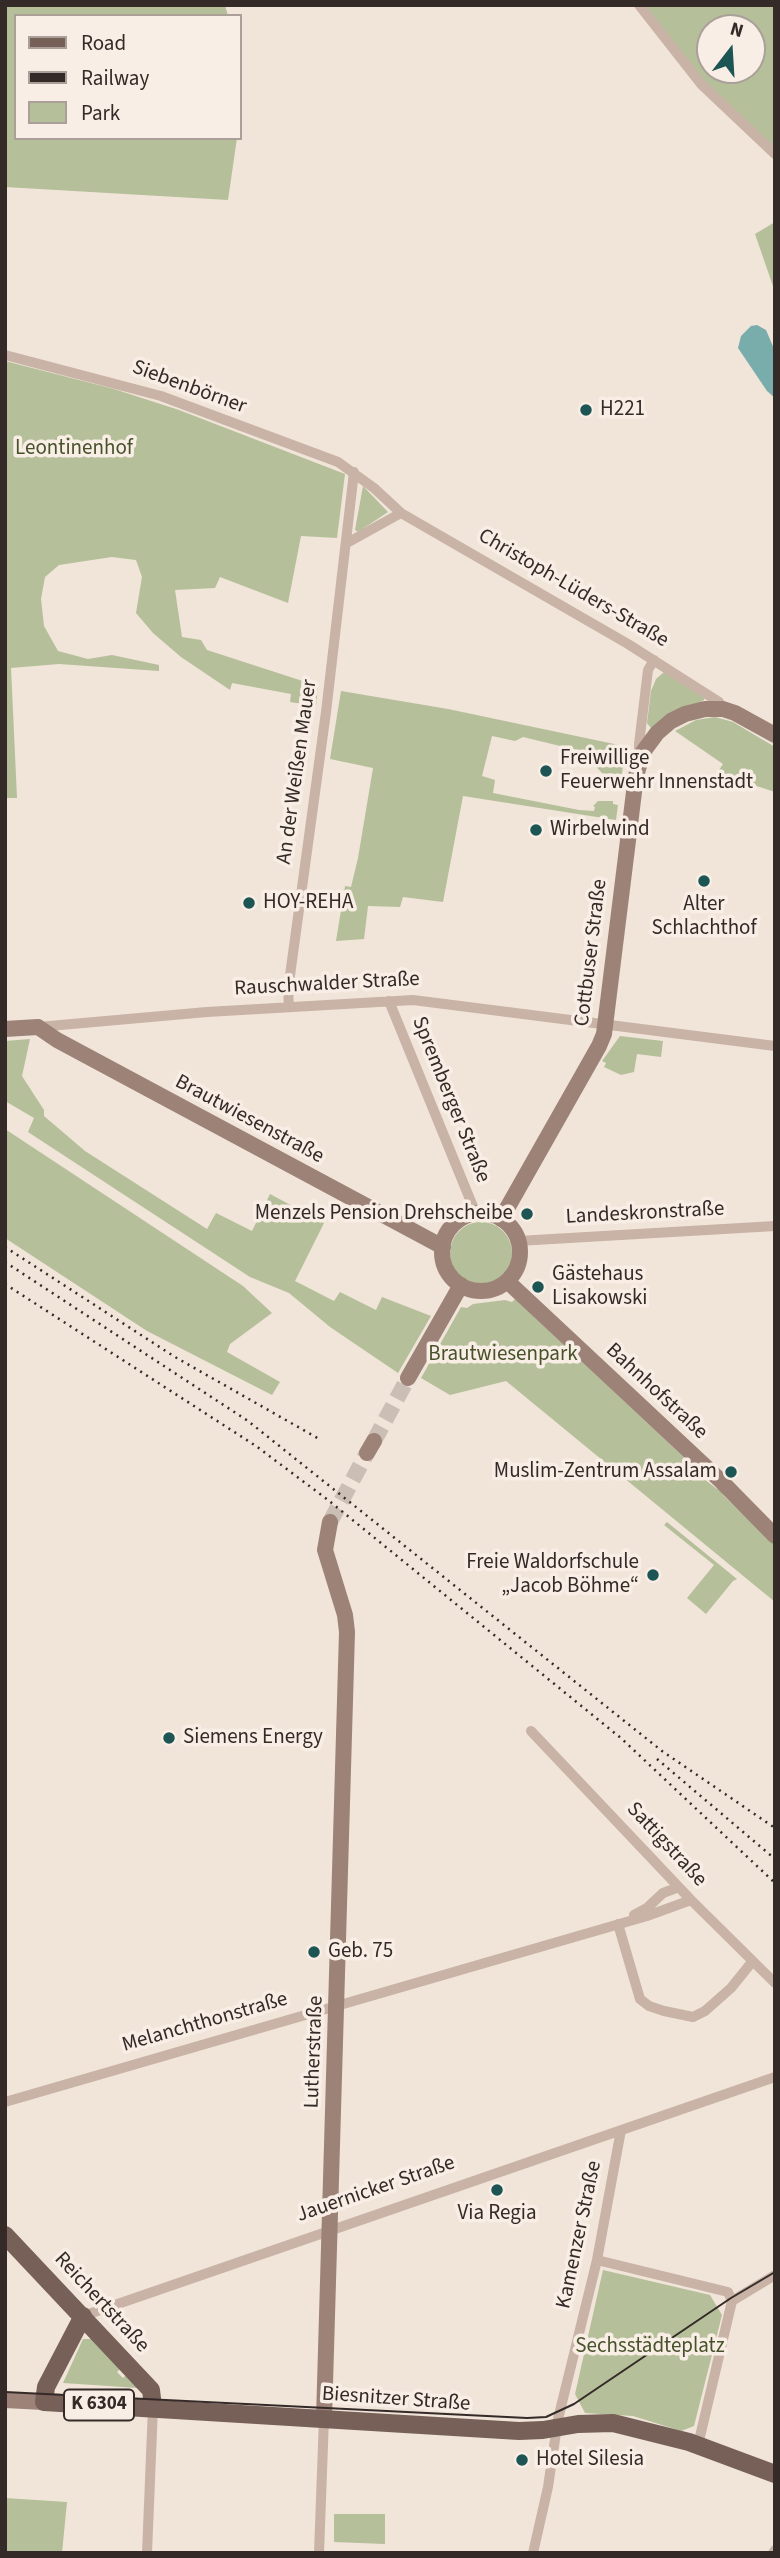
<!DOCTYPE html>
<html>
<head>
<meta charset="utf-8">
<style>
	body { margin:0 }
	#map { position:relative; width:780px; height:2558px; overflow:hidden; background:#f1e4d9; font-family:"Source Sans 3",sans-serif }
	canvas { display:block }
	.frame { position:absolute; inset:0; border:7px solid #342a27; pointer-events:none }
	.legend { position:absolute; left:14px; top:14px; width:228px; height:126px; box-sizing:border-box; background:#f9eee5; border:2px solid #aaa099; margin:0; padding:9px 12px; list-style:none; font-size:21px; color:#342a27 }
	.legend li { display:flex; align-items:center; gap:14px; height:35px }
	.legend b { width:35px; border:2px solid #aaa099 }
	.north { position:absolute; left:696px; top:14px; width:70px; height:70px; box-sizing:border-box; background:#f9eee5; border:2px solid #aaa099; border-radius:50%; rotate:17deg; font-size:19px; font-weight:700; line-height:28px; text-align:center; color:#342a27 }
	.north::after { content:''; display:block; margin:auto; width:24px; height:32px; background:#1d5555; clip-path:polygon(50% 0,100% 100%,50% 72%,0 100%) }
</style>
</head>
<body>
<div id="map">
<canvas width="780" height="2558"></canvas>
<div class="frame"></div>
<ul class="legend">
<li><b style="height:9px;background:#766058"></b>Road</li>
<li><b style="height:9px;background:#342a27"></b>Railway</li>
<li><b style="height:19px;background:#b5bf9a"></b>Park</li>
</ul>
<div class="north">N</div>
</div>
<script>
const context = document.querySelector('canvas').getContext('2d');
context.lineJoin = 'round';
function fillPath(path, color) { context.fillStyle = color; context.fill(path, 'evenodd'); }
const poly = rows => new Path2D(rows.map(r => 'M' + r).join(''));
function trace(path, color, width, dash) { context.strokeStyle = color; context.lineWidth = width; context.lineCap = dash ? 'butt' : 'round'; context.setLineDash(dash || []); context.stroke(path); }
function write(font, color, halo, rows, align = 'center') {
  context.font = font + ' "Source Sans 3",sans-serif'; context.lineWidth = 7; context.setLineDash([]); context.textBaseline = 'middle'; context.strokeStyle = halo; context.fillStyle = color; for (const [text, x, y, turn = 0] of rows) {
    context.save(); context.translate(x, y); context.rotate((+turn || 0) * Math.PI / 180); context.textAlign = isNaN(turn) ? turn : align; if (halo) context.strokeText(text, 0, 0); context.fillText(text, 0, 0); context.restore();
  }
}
const green = poly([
	[5,5,225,5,228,16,16,16,16,138,237,138,228,200,5,187],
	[642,5,775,5,775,147,737,116,694,70],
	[710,28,752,28,752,70,710,70],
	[775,222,775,292,755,234],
	[5,361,114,389,179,410,345,474,337,538,301,536,288,603,220,577,215,588,175,590,182,637,201,640,207,650,318,686,316,706,290,702,291,694,232,683,230,690,181,657,153,633,136,613,142,577,136,560,112,557,59,565,45,577,41,599,44,626,58,651,88,659,112,655,159,665,159,671,59,664,11,668,17,798,5,798],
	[363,486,388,512,358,532,355,530],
	[664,672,704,696,704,700,651,728,647,723,651,691,656,679],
	[341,691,448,709,619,745,618,751,624,752,621,786,608,782,602,777,604,775,581,751,523,737,515,741,492,736,482,776,495,780,493,793,579,810,594,811,595,807,593,806,598,801,613,801,613,804,618,805,616,820,463,796,443,902,403,897,400,907,368,906,364,939,336,941,345,886,351,887,358,858,373,768,330,759],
	[715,717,733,722,775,747,775,792,717,773,723,764,675,731,696,720],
	[620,1036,663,1041,661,1057,637,1054,634,1072,621,1075,604,1067,606,1063,602,1061],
	[30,1039,22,1076,44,1110,44,1116,85,1151,207,1229,216,1213,252,1231,270,1194,324,1223,295,1281,334,1301,340,1292,376,1310,382,1297,431,1316,398,1373,330,1327,289,1293,250,1277,28,1132,34,1118,5,1101,5,1041],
	[5,1129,243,1286,272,1313,230,1344,227,1352,280,1382,272,1395,147,1331,5,1238],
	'450 1253a31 31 0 1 1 62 0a31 31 0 1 1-62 0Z',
	[515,1299,705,1477,704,1479,717,1489,719,1488,724,1496,775,1545,775,1602,506,1381,450,1395,421,1378,461,1307,467,1308,473,1304,505,1300,512,1302],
	[667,1522,737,1579,733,1581,706,1614,687,1598,714,1565,664,1525],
	[603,2270,710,2295,722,2315,694,2426,681,2431,633,2416,585,2413,575,2394],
	[83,2339,92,2339,120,2369,117,2372,123,2378,126,2375,138,2388,63,2383],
	[5,2498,67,2502,62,2553,5,2553],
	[334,2514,385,2514,385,2544,334,2542]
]);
const water = poly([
	[757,325,766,330,775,351,775,398,767,391,738,348,741,336,751,326]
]);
const secondaryTunnel = poly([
	[374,1441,408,1378],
	[330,1522,367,1453]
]);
const street = poly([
	[639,5,701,84,775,154],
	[5,355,161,396,338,462,374,488,401,513,628,644,719,702,723,709],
	[347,543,401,513],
	[643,752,639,748,639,744,648,670,654,660],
	[389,1001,476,1214],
	[289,1007,288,990,326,712,354,472],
	[38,1027,207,1012,413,1000,775,1046],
	[518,1241,775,1226],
	[531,1731,691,1900,775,1983],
	[634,1915,647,1908,663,1893,679,1887],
	[618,1924,640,1999,649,2006,664,2011,693,2017,705,2011,731,1988,752,1962],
	[5,2102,647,1916,691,1900],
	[597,2260,728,2292,732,2301],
	[732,2301,775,2275],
	[83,2316,775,2077],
	[698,2445,732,2301],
	[147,2553,153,2407],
	[319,2553,324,2418],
	[533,2553,548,2487,558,2419,597,2260,621,2130],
	[773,2553,775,2550]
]);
const secondary = poly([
	[5,1029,38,1027,57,1040,443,1247],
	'442 1252a39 39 0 1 1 78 0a39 39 0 1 1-78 0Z',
	[501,1219,599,1046,604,1034,636,776,643,752,657,733,671,721,685,714,705,709,723,709,735,713,775,735],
	[507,1281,721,1481,775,1536],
	[408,1378,461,1285],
	[367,1453,374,1441],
	[5,2400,44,2402],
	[324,2418,347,1632,345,1615,325,1550,330,1522]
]);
const primary = poly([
	[5,2235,151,2390,153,2407],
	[83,2316,46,2387,44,2402,519,2431,543,2430,578,2424,613,2423,689,2442,775,2474]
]);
const tram = poly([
	[5,2392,527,2418,546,2417,574,2404,731,2298,775,2272]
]);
const rail = poly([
	[5,1247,175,1357,321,1440],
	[5,1262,248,1421,662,1751,775,1828],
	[5,1284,256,1446,328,1500,622,1739,775,1883],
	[657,1759,775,1859]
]);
const markers = [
	[586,410,7,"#1d5555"],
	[546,771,7,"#1d5555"],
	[536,830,7,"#1d5555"],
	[704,881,7,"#1d5555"],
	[249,903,7,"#1d5555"],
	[527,1214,7,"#1d5555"],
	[538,1287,7,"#1d5555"],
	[731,1472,7,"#1d5555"],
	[653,1575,7,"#1d5555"],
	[169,1738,7,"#1d5555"],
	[314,1952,7,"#1d5555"],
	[497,2190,7,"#1d5555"],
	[522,2460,7,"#1d5555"]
];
const shields = [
	[99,2405,70]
];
const shieldNames = [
	["K 6304",99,2405]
];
const streetNames = [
	["Siebenbörner",189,388,20],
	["Christoph-Lüders-Straße",573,589,30],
	["An der Weißen Mauer",298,772,-82],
	["Cottbuser Straße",592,953,-83],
	["Rauschwalder Straße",327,985,-3],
	["Spremberger Straße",450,1100,68],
	["Brautwiesenstraße",249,1120,28],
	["Landeskronstraße",645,1214,-3],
	["Bahnhofstraße",656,1392,43],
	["Sattigstraße",666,1845,47],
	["Melanchthonstraße",205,2023,-16],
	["Lutherstraße",315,2052,-88],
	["Jauernicker Straße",376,2190,-19],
	["Kamenzer Straße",580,2235,-78],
	["Reichertstraße",101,2303,47],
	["Biesnitzer Straße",396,2400,4]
];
const poiNames = [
	["H221",600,410],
	["Freiwillige",560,759],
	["Feuerwehr Innenstadt",560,783],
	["Wirbelwind",550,830],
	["HOY-REHA",263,903],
	["Alter",704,905,"center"],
	["Schlachthof",704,929,"center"],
	["Menzels Pension Drehscheibe",513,1214,"right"],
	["Gästehaus",552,1275],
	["Lisakowski",552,1299],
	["Muslim-Zentrum Assalam",717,1472,"right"],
	["Freie Waldorfschule",639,1563,"right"],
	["„Jacob Böhme“",639,1587,"right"],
	["Siemens Energy",183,1738],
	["Geb. 75",328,1952],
	["Via Regia",497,2214,"center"],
	["Hotel Silesia",536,2460]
];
const parkNames = [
	["Leontinenhof",74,449],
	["Brautwiesenpark",503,1355],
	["Sechsstädteplatz",650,2347]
];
fillPath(green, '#b5bf9a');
fillPath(water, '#79adac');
trace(secondaryTunnel, '#cbbfb5', 16, [16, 8]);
trace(street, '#c8b3a6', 10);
trace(secondary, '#9c8277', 16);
trace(primary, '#766058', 18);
trace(tram, '#342a27', 2);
trace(rail, '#342a27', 2.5, [2, 5]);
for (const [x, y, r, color] of markers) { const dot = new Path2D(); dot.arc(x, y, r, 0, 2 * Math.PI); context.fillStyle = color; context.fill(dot); trace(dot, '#f9eee5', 2.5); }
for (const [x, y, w] of shields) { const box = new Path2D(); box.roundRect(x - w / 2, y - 15.5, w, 31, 5); context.fillStyle = '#f9eee5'; context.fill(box); trace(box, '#342a27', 2); }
write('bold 19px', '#342a27', null, shieldNames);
write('21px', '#342a27', '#f9eee5', streetNames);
write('21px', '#342a27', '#f9eee5', poiNames, 'left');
write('21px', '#47522b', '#f9eee5', parkNames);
</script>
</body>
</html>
